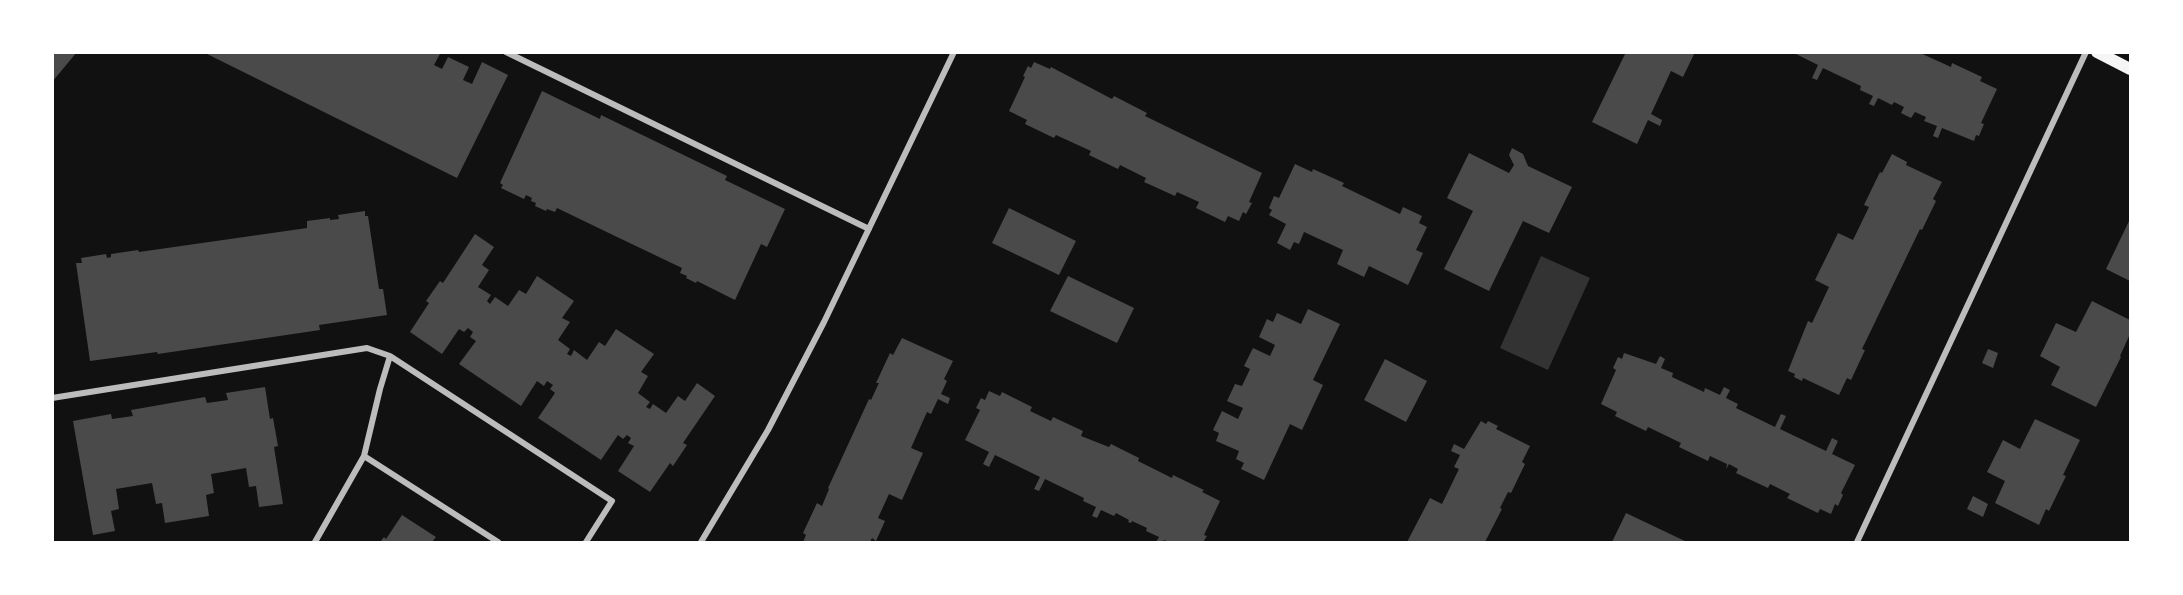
<!DOCTYPE html>
<html>
<head>
<meta charset="utf-8">
<style>
	body { margin:0 }
	#map { position:relative; width:2183px; height:595px; overflow:hidden; background:#111; font-family:"Noto Sans",sans-serif }
	canvas { display:block }
	.frame { position:absolute; inset:0; border:54px solid #fff; pointer-events:none }
</style>
</head>
<body>
<div id="map">
<canvas width="2183" height="595"></canvas>
<div class="frame"></div>
</div>
<script>
const context = document.querySelector('canvas').getContext('2d');
context.lineJoin = 'round';
function fillPath(path, color) { context.fillStyle = color; context.fill(path, 'evenodd'); }
const poly = rows => new Path2D(rows.map(r => 'M' + r).join(''));
function trace(path, color, width, dash) { context.strokeStyle = color; context.lineWidth = width; context.lineCap = dash ? 'butt' : 'round'; context.setLineDash(dash || []); context.stroke(path); }
const water = poly([
	[1541,256,1590,278,1548,370,1500,348]
]);
const building = poly([
	[52,52,77,52,52,82],
	[203,52,441,52,434,65,442,69,448,57,469,67,463,80,472,84,482,62,508,75,457,178],
	[1626,52,1695,52,1683,77,1671,71,1651,114,1662,120,1660,126,1648,120,1637,144,1592,122],
	[1792,52,1918,52,1951,67,1952,63,1982,77,1980,81,1997,89,1981,123,1984,124,1979,136,1976,135,1974,141,1942,128,1938,138,1933,136,1937,126,1924,121,1926,117,1915,112,1911,118,1901,113,1904,107,1894,102,1892,105,1878,98,1874,106,1869,104,1873,96,1860,90,1861,86,1823,68,1817,80,1812,78,1818,65],
	[1034,62,1050,69,1051,67,1112,99,1114,96,1147,113,1145,116,1262,173,1249,202,1252,203,1246,214,1243,212,1239,221,1228,216,1225,222,1196,208,1199,202,1177,192,1175,196,1144,182,1146,178,1120,165,1118,169,1089,155,1091,151,1056,135,1054,138,1025,124,1027,120,1009,111,1025,77,1023,76,1028,66,1031,68],
	[542,91,600,119,601,115,727,176,725,180,785,209,767,247,761,244,735,300,697,281,696,283,686,278,687,276,680,273,682,268,615,236,557,208,555,212,547,209,546,211,535,206,536,203,531,201,532,198,526,195,524,199,501,188,503,185,500,183],
	[1512,148,1523,154,1528,166,1572,187,1549,233,1523,221,1489,291,1444,269,1473,211,1447,198,1469,153,1509,173,1514,165,1509,155],
	[1892,154,1907,162,1906,165,1942,182,1933,199,1936,201,1922,230,1920,229,1862,349,1865,350,1851,380,1847,378,1839,395,1803,378,1802,381,1794,377,1795,374,1788,371,1808,321,1812,323,1829,287,1815,280,1838,233,1853,240,1869,207,1864,205,1880,172,1882,173],
	[1295,164,1312,172,1313,169,1344,183,1342,186,1400,214,1403,207,1422,216,1419,223,1427,227,1416,250,1423,253,1408,285,1369,266,1364,277,1337,264,1343,250,1304,232,1299,244,1294,242,1290,250,1277,243,1286,224,1269,215,1272,210,1269,208,1274,196,1279,198],
	[1009,208,1076,241,1059,275,992,243],
	[365,211,365,216,368,216,379,289,383,289,387,315,319,325,320,330,158,354,157,352,90,361,76,263,82,263,81,258,106,254,107,258,111,257,111,254,138,250,139,252,307,228,307,221,330,218,330,220,339,219,338,215],
	[2130,219,2130,281,2106,269],
	[475,234,494,247,482,265,489,270,478,287,491,295,487,301,490,304,495,297,508,306,519,290,526,294,537,276,574,301,562,318,570,322,558,340,570,349,567,354,571,356,574,350,587,360,599,342,605,346,616,329,654,354,641,372,648,376,638,393,650,402,646,407,650,409,653,404,666,413,678,396,685,401,697,383,715,396,683,443,687,445,673,466,670,463,650,492,618,471,634,446,628,443,631,438,627,435,623,439,618,435,601,460,538,418,555,393,550,389,553,385,547,381,544,386,537,381,521,406,459,364,476,341,470,337,473,332,468,328,464,332,459,329,442,354,410,332,429,303,426,301,440,281,443,283],
	[1068,276,1134,308,1117,343,1050,311],
	[2092,301,2130,320,2130,334,2120,356,2121,357,2096,407,2051,385,2060,367,2040,356,2056,323,2076,332],
	[1308,309,1340,324,1313,380,1323,385,1302,430,1290,424,1264,480,1241,469,1244,463,1236,459,1239,451,1216,441,1219,433,1213,430,1222,411,1238,419,1243,408,1227,401,1235,384,1242,386,1250,369,1244,366,1253,348,1270,356,1275,345,1259,337,1267,319,1273,322,1277,313,1301,324],
	[902,338,953,361,944,379,947,381,941,394,950,398,948,404,938,399,931,414,927,412,911,448,923,453,902,500,889,494,878,518,885,521,876,541,872,538,870,542,803,542,806,535,803,533,817,503,822,506,829,489,828,488,869,399,871,400,879,383,876,383,890,353,893,355],
	[1988,349,1998,353,1993,368,1982,363],
	[1624,353,1656,364,1660,356,1665,359,1661,368,1673,373,1672,377,1704,392,1705,388,1720,395,1724,387,1730,390,1726,398,1738,404,1736,408,1775,427,1781,414,1786,416,1780,429,1826,451,1832,438,1838,441,1832,454,1855,465,1841,493,1843,495,1838,506,1835,504,1831,514,1820,509,1818,513,1787,498,1790,494,1770,484,1768,488,1736,473,1738,469,1729,464,1726,469,1727,464,1710,456,1708,461,1679,447,1681,443,1648,427,1646,431,1615,416,1617,412,1601,404,1616,370,1613,368,1618,357,1622,359],
	[1385,359,1427,381,1406,422,1364,400],
	[265,387,270,419,273,418,278,446,274,447,283,504,259,507,256,486,249,487,246,468,211,474,214,493,206,495,209,516,165,523,162,503,156,504,152,483,116,489,119,509,111,511,115,531,93,535,73,421,111,414,112,419,133,416,131,410,205,397,207,403,228,400,226,393],
	[989,391,1000,396,1002,392,1032,407,1030,411,1051,421,1053,417,1083,431,1081,436,1109,447,1111,444,1139,458,1138,461,1172,478,1173,475,1204,490,1202,492,1220,501,1204,535,1207,536,1203,542,1169,542,1164,540,1163,542,1156,542,1159,537,1146,531,1147,528,1132,521,1131,523,1128,522,1129,520,1116,513,1114,516,1101,510,1097,518,1092,516,1096,507,1083,501,1084,498,1045,479,1039,491,1034,489,1040,477,995,455,989,467,983,464,989,452,965,440,980,410,976,408,981,398,985,400],
	[2035,419,2080,440,2063,475,2066,476,2049,511,2046,509,2039,525,1995,503,2005,481,1987,472,2003,440,2020,449],
	[1481,421,1486,424,1488,421,1498,426,1496,429,1530,446,1522,462,1525,464,1511,493,1508,492,1500,508,1502,509,1485,542,1407,542,1430,498,1442,504,1459,469,1454,467,1460,455,1451,451,1454,444,1464,449],
	[1973,496,1988,504,1983,517,1967,509],
	[1626,513,1687,542,1612,542],
	[402,515,436,537,432,542,380,542,384,537,386,539]
]);
const minor = poly([
	[506,52,869,229],
	[52,398,367,348,390,356,612,501,586,542],
	[364,456,498,542],
	[315,542,364,456,380,389,390,356],
	[701,542,768,430,824,322,954,52],
	[1857,542,2086,52]
]);
const secondary = poly([
	[2097,52,2130,69]
]);
fillPath(water, '#333');
fillPath(building, '#4a4a4a');
trace(minor, '#bcbcbc', 6);
trace(secondary, '#f5f5f5', 12);
</script>
</body>
</html>
